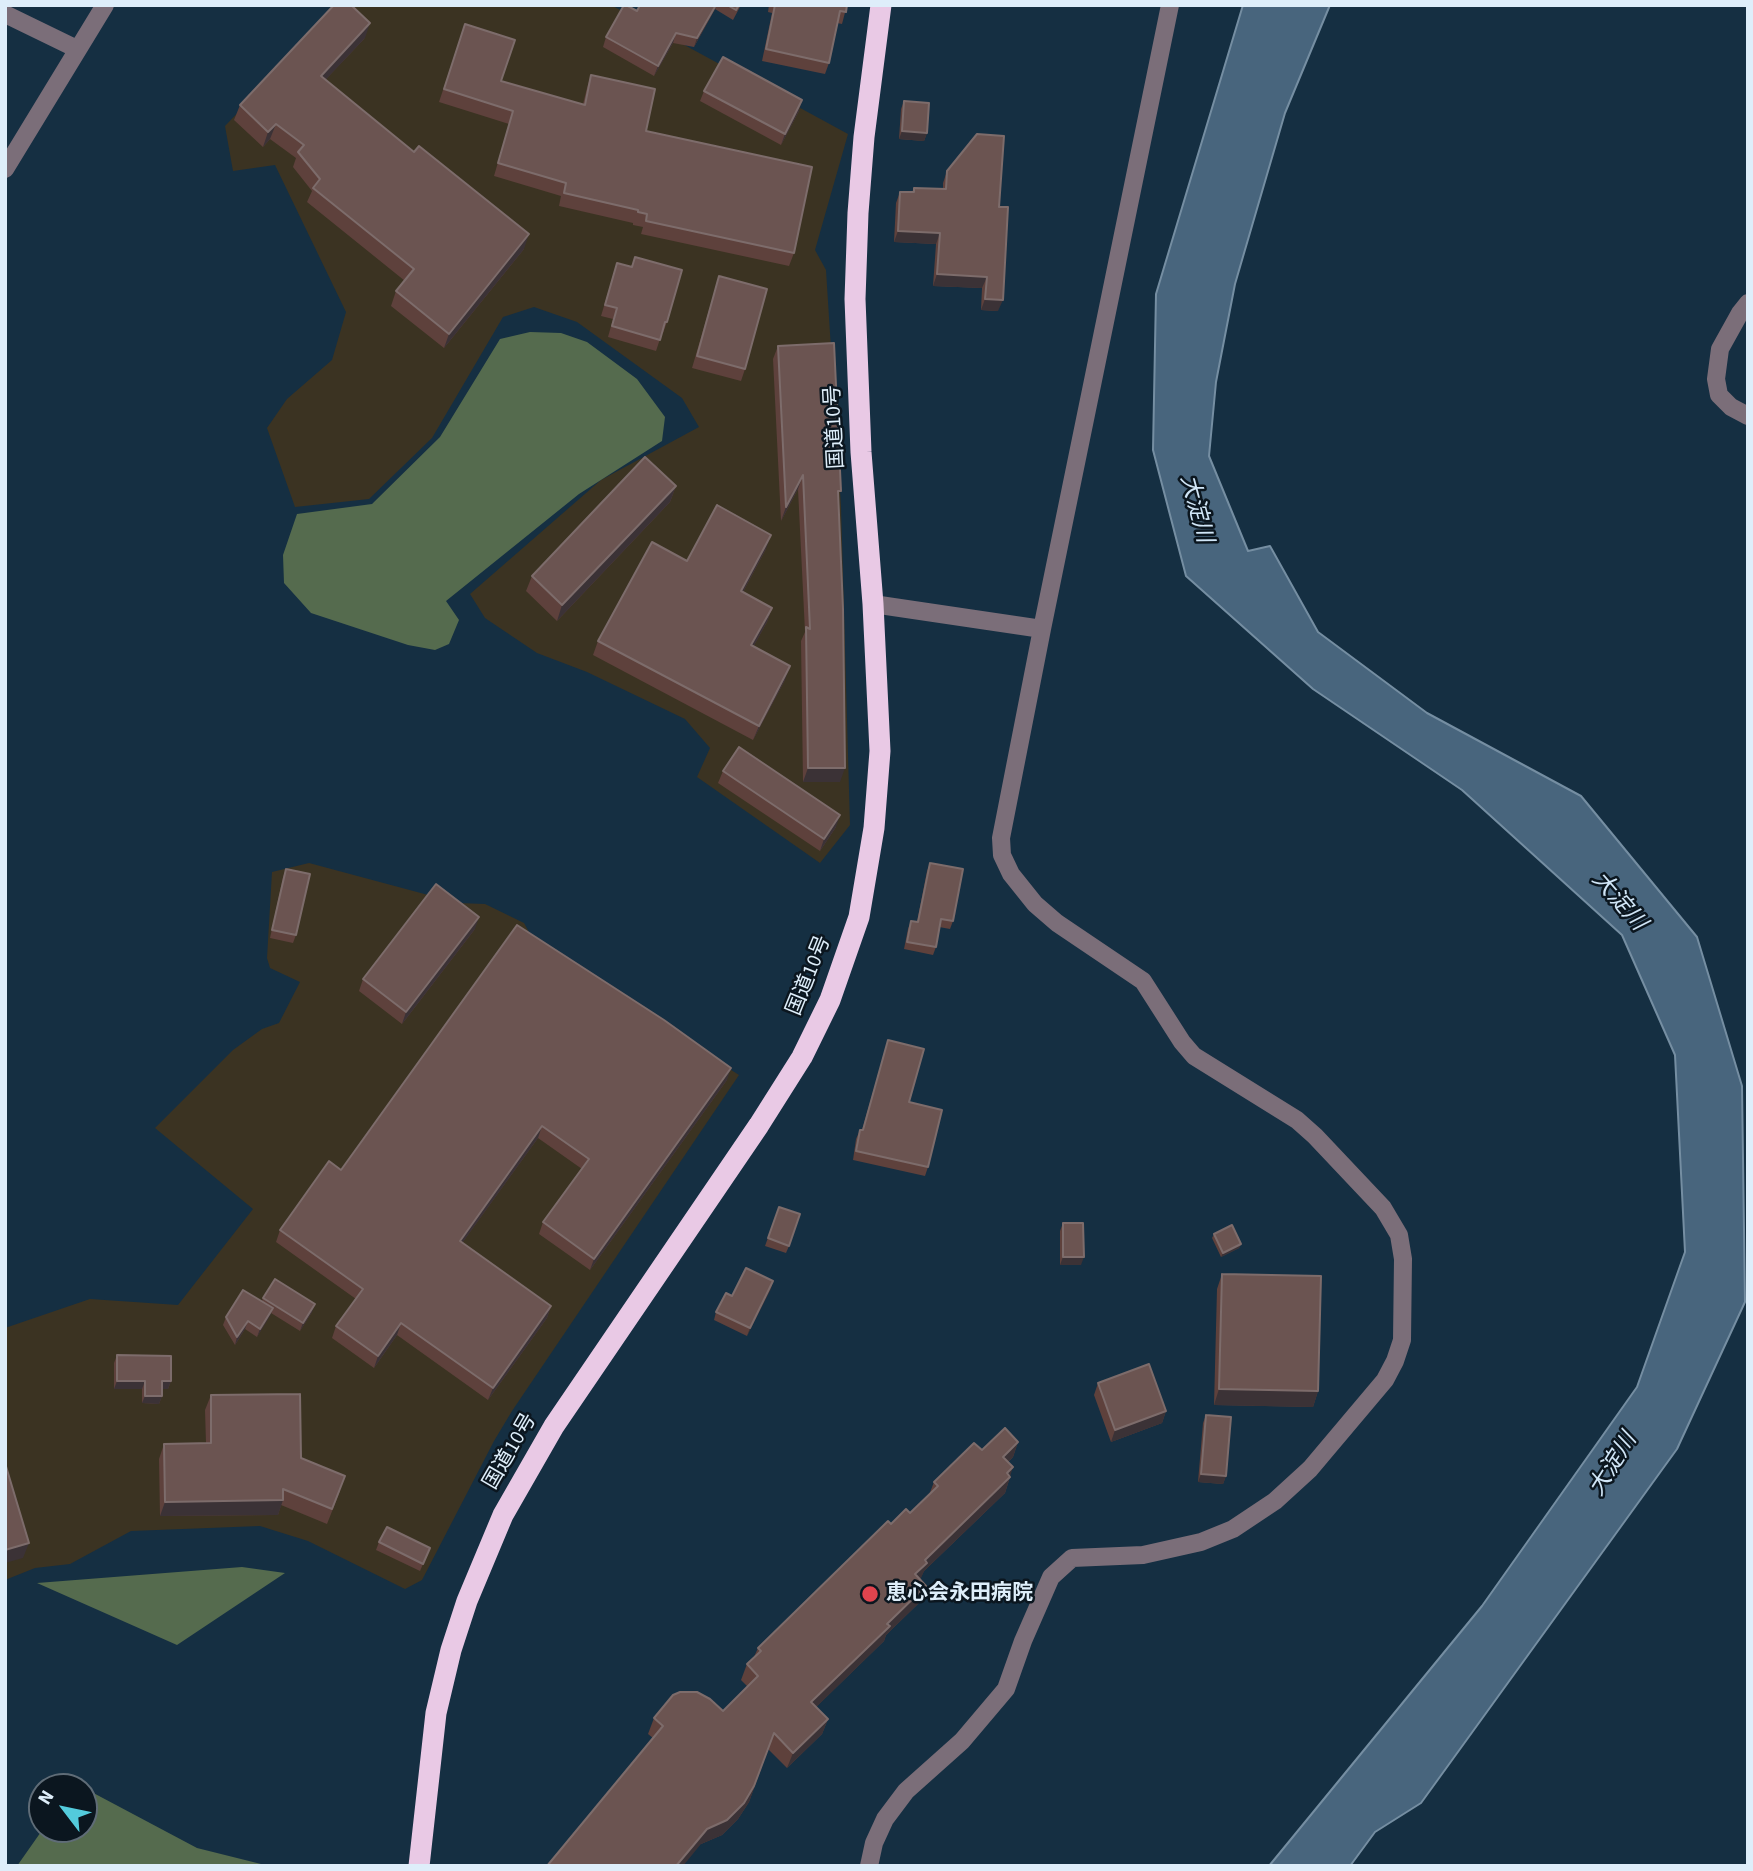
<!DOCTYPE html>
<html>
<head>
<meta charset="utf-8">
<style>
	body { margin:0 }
	#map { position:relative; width:1753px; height:1871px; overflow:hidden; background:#152f42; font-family:"Source Sans 3",sans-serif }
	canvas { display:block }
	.frame { position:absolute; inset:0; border:7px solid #deeefa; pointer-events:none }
	.north { position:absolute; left:28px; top:1773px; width:70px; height:70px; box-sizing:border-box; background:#0b161f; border:2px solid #5f6c77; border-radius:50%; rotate:302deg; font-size:19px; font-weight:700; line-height:28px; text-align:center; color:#deeefa }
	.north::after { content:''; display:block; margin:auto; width:24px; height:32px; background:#53cbdc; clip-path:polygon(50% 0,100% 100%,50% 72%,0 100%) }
</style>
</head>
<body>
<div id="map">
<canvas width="1753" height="1871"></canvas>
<div class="frame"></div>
<div class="north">N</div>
</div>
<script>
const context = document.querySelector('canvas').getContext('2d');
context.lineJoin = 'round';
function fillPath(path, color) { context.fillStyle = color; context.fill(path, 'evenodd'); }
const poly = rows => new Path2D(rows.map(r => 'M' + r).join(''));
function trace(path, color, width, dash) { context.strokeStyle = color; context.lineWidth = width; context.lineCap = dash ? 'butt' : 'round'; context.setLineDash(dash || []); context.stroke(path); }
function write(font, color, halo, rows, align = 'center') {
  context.font = font + ' "Source Sans 3","Noto Sans JP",sans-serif'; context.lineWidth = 5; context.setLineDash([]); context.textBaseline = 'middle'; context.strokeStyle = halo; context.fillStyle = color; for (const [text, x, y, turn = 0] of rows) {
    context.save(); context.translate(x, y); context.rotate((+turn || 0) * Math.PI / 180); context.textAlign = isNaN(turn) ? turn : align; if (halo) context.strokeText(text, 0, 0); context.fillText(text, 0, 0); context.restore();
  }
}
const industrial = poly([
	[341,5,611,5,848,134,815,250,826,270,841,506,850,825,820,863,697,777,710,748,685,719,587,672,537,653,485,618,470,594,601,480,699,427,682,398,577,322,534,307,503,317,432,438,369,499,295,507,267,428,287,399,332,360,346,312,275,165,233,171,225,126],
	[309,863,458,903,485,904,524,923,536,945,739,1075,512,1411,494,1441,422,1580,405,1589,308,1541,260,1526,131,1531,70,1564,35,1568,5,1580,5,1328,90,1299,178,1305,253,1209,155,1128,233,1050,262,1029,279,1023,300,982,270,968,267,958,272,872]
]);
const forest = poly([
	[530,332,561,333,587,342,637,379,665,417,662,441,579,494,446,601,459,620,449,644,435,650,408,645,311,613,284,583,283,555,297,514,372,504,440,437,500,339],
	[242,1567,285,1573,177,1645,37,1583],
	[84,1788,197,1848,269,1866,17,1866,43,1829,84,1829]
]);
const water = poly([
	[1243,5,1330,5,1285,113,1235,284,1216,382,1209,456,1248,551,1270,546,1318,632,1427,713,1581,796,1697,937,1742,1086,1745,1302,1677,1449,1421,1803,1375,1832,1350,1866,1269,1866,1482,1606,1637,1387,1685,1252,1675,1055,1622,935,1462,790,1313,689,1186,576,1153,450,1156,294,1243,5]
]);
const minor = poly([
	[5,14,77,49],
	[5,169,105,5],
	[1748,303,1740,313,1720,349,1716,379,1719,395,1731,407,1748,416],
	[873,604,1042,629],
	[869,1866,874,1843,885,1819,906,1791,962,1741,1006,1689,1023,1641,1051,1577,1072,1558,1143,1555,1201,1542,1233,1529,1275,1501,1310,1469,1385,1380,1395,1361,1402,1340,1403,1259,1399,1235,1383,1208,1315,1136,1297,1120,1194,1056,1182,1042,1143,981,1057,923,1035,904,1011,874,1002,855,1001,838,1042,629,1170,5]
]);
const highway = poly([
	[419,1866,436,1713,451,1650,467,1601,503,1515,554,1426,759,1125,802,1057,830,1000,859,917,874,828,880,751,873,604,861,452,855,299,858,213,864,137,881,5]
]);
const wall = poly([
	[640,5,741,5,733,20,715,9,694,47,673,43,654,76,603,47,606,37,637,11],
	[769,5,847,5,842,24,837,23,829,63,825,74,762,61,772,13,768,12],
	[465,24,501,81,583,104,587,88,591,75,646,131,794,253,789,266,641,234,643,227,633,225,633,223,559,206,561,196,494,176,509,124,439,102],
	[365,38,325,80,524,249,444,348,391,306,396,291,405,281,307,202,312,191,293,167,296,158,270,139,263,147,234,120,240,105],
	[704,91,799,111,781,145,700,101],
	[904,101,927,133,924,141,899,139,901,109],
	[947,171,999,207,998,311,981,310,982,288,933,286,936,244,894,242,896,203,900,192,912,192,914,188,943,189,943,183],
	[635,257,667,322,663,333,662,333,656,351,608,337,613,319,601,316,617,263,632,267],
	[719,276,745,369,741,381,692,368],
	[778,346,838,500,840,782,803,782,801,641,805,632,798,489,781,521,773,359],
	[676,486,670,502,557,621,526,591,532,576],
	[766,549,743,592,772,608,767,622,753,647,785,680,753,740,593,655,598,641,687,561],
	[723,771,836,827,820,851,718,783],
	[930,863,953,921,950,929,939,927,936,947,933,955,904,949,908,929,911,921,917,922,927,871],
	[286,869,296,935,293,943,270,938,283,877],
	[475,929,402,1024,359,991,363,979],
	[888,1040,909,1102,928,1167,925,1176,853,1160,856,1139,860,1130,862,1130],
	[727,1080,590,1270,539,1234,543,1222,582,1169,538,1138,462,1243,551,1306,547,1318,488,1400,397,1335,374,1368,332,1338,336,1326,356,1299,276,1242,280,1230,341,1170],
	[779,1207,789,1246,786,1253,765,1246],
	[1063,1223,1081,1265,1060,1265,1060,1231],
	[1214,1234,1241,1244,1239,1248,1221,1257,1212,1238],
	[1222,1274,1318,1391,1313,1407,1214,1405,1217,1289],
	[773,1281,747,1336,714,1320,716,1312,732,1296],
	[263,1298,312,1312,300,1331,271,1313,257,1337,245,1329,235,1345,223,1325,226,1317,262,1301],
	[117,1355,171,1381,168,1389,162,1389,162,1396,159,1404,142,1403,142,1389,114,1389,114,1363],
	[1098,1383,1166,1411,1162,1423,1111,1442,1094,1395],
	[211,1395,301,1458,340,1491,327,1524,281,1505,278,1515,160,1516,159,1459,164,1444,206,1443,205,1410],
	[1206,1415,1226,1476,1223,1484,1198,1482,1203,1423],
	[1018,1442,1013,1457,1008,1462,1010,1477,1005,1493,924,1571,920,1579,926,1586,921,1601,886,1635,884,1641,816,1707,828,1719,822,1734,787,1768,768,1749,749,1802,738,1819,722,1835,701,1844,653,1738,648,1734,654,1718,723,1711,748,1687,741,1680,747,1664,754,1657,758,1648,891,1524,910,1513,929,1495,934,1482,982,1450],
	[379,1542,430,1548,420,1571,376,1550]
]);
const shadedWall = poly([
	[716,5,717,5,715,9,694,47,697,38],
	[370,23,365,38,315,91,321,76],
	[676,33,673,43,654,76,658,66],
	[802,100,799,111,781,145,785,134],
	[276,124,270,139,263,147,268,132],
	[902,131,927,133,924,141,899,139],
	[898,231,940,233,936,244,894,242],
	[529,234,524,249,444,348,449,334],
	[937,274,987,277,982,288,933,286],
	[985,299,1003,300,998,311,981,310],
	[803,475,798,489,781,521,786,507],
	[676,486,670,502,557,621,562,605],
	[771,535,766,549,736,605,741,591],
	[772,608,767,622,746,660,751,645],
	[790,666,785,680,753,740,759,726],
	[808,768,845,768,840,782,803,782],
	[840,815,836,827,820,851,824,839],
	[479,917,475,929,402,1024,406,1012],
	[731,1068,727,1080,590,1270,594,1259],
	[542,1126,538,1138,455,1253,460,1241],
	[1241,1244,1239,1248,1221,1257,1223,1253],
	[1063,1257,1084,1257,1081,1265,1060,1265],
	[773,1281,771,1289,747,1336,750,1328],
	[315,1304,312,1312,300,1331,303,1323],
	[551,1306,547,1318,488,1400,493,1388],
	[273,1308,270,1316,257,1337,260,1329],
	[248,1321,245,1329,235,1345,237,1337],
	[401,1323,397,1335,374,1368,378,1356],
	[117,1381,145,1381,142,1389,114,1389],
	[162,1381,171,1381,168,1389,159,1389],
	[1219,1389,1318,1391,1313,1407,1214,1405],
	[145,1396,162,1396,159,1404,142,1403],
	[1166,1411,1162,1423,1111,1442,1115,1430],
	[1018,1442,1013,1457,997,1472,1003,1457],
	[1013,1467,1005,1493,924,1571,921,1578,909,1590,915,1574,925,1560],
	[1201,1474,1226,1476,1223,1484,1198,1482],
	[283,1500,278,1515,160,1516,165,1502],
	[29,1543,23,1558,5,1563,5,1550],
	[926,1586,921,1601,886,1635,884,1641,806,1717,811,1702,887,1624],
	[828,1719,822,1734,787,1768,793,1753],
	[774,1733,749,1802,738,1819,722,1835,701,1844,683,1866,676,1866]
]);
const building = poly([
	[334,5,351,5,370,23,321,76,414,152,419,146,529,234,449,334,396,291,414,269,313,188,320,179,298,152,304,145,276,124,268,132,240,105,334,5],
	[624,5,626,5,637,11,640,5,716,5,697,38,676,33,658,66,606,37,624,5],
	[727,5,739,5,736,10,727,5],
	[775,5,847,5,846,12,840,11,829,63,766,49,775,5],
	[465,24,515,40,501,81,585,105,591,75,655,89,646,131,812,167,794,253,646,221,647,214,638,212,638,210,564,193,566,183,498,163,513,111,444,89,465,24],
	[723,57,802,100,785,134,704,91,723,57],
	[904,101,929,103,927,133,902,131,904,101],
	[977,134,1004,136,999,207,1008,207,1003,300,985,299,987,277,937,274,940,233,898,231,900,192,914,192,914,188,946,189,947,171,977,134],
	[635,257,682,270,667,322,665,322,660,340,612,326,617,308,605,305,617,263,632,267,635,257],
	[719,276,767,289,745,369,697,356,719,276],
	[834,343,841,491,838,491,843,609,845,768,808,768,806,627,810,629,803,475,786,507,778,346,834,343],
	[645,457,676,486,562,605,532,576,645,457],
	[717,505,771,535,741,591,772,608,751,645,790,666,759,726,598,641,652,542,687,561,717,505],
	[739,747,840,815,824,839,723,771,739,747],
	[930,863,963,869,953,921,941,919,936,947,907,942,911,921,918,922,930,863],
	[286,869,310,874,296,935,272,930,286,869],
	[436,884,479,917,406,1012,363,979,436,884],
	[517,925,664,1020,731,1068,594,1259,543,1222,589,1159,542,1126,460,1241,551,1306,493,1388,401,1323,378,1356,336,1326,363,1289,280,1230,329,1161,341,1170,517,925],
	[888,1040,924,1049,909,1102,942,1110,928,1167,856,1151,860,1130,863,1130,888,1040],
	[779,1207,800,1214,789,1246,768,1238,779,1207],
	[1063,1223,1083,1223,1084,1257,1063,1257,1063,1223],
	[1232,1225,1241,1244,1223,1253,1214,1234,1232,1225],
	[746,1268,773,1281,750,1328,716,1312,726,1293,732,1296,746,1268],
	[1222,1274,1321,1276,1318,1391,1219,1389,1222,1274],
	[275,1279,315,1304,303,1323,263,1298,275,1279],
	[243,1290,273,1308,260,1329,248,1321,237,1337,226,1317,243,1290],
	[117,1355,171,1356,171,1381,162,1381,162,1396,145,1396,145,1381,117,1381,117,1355],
	[1149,1364,1166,1411,1115,1430,1098,1383,1149,1364],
	[300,1394,301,1458,345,1476,332,1509,283,1489,283,1500,165,1502,164,1444,211,1443,211,1395,300,1394],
	[1206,1415,1231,1417,1226,1476,1201,1474,1206,1415],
	[1005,1428,1018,1442,1003,1457,1013,1467,1007,1473,1010,1477,925,1560,927,1563,915,1574,926,1586,887,1624,890,1626,811,1702,828,1719,793,1753,774,1733,754,1786,744,1803,727,1820,707,1829,676,1866,547,1866,663,1726,654,1718,673,1695,680,1692,697,1692,710,1699,723,1711,758,1676,747,1664,761,1651,758,1648,888,1521,891,1524,906,1509,910,1513,938,1486,934,1482,974,1443,982,1450,1005,1428],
	[5,1463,29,1543,5,1550,5,1463],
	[387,1527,430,1548,423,1564,379,1542,387,1527]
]);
const markers = [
	[870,1594,9,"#e0444e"]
];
const streetNames = [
	["国道10号",836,427,-93],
	["国道10号",810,976,-68],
	["国道10号",511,1452,-60]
];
const poiNames = [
	["恵心会永田病院",886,1594]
];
const waterNames = [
	["大淀川",1195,509,75],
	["大淀川",1618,902,49],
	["大淀川",1614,1465,-58]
];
fillPath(industrial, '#3b3322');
fillPath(forest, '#556b4e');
fillPath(water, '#48657d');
trace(water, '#758ea2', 2);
trace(minor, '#7b6e79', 18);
trace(highway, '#e9c9e5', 21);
fillPath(wall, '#5e413c');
fillPath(shadedWall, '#3b3236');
fillPath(building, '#6b5451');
trace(building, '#7d6c6b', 2);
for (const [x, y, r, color] of markers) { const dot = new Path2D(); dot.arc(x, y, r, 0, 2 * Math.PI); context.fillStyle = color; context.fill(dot); trace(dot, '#0b161f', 2.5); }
write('21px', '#deeefa', '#0b161f', streetNames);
write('bold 21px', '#deeefa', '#0b161f', poiNames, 'left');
write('italic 23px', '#d1e6f7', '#0b161f', waterNames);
</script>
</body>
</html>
